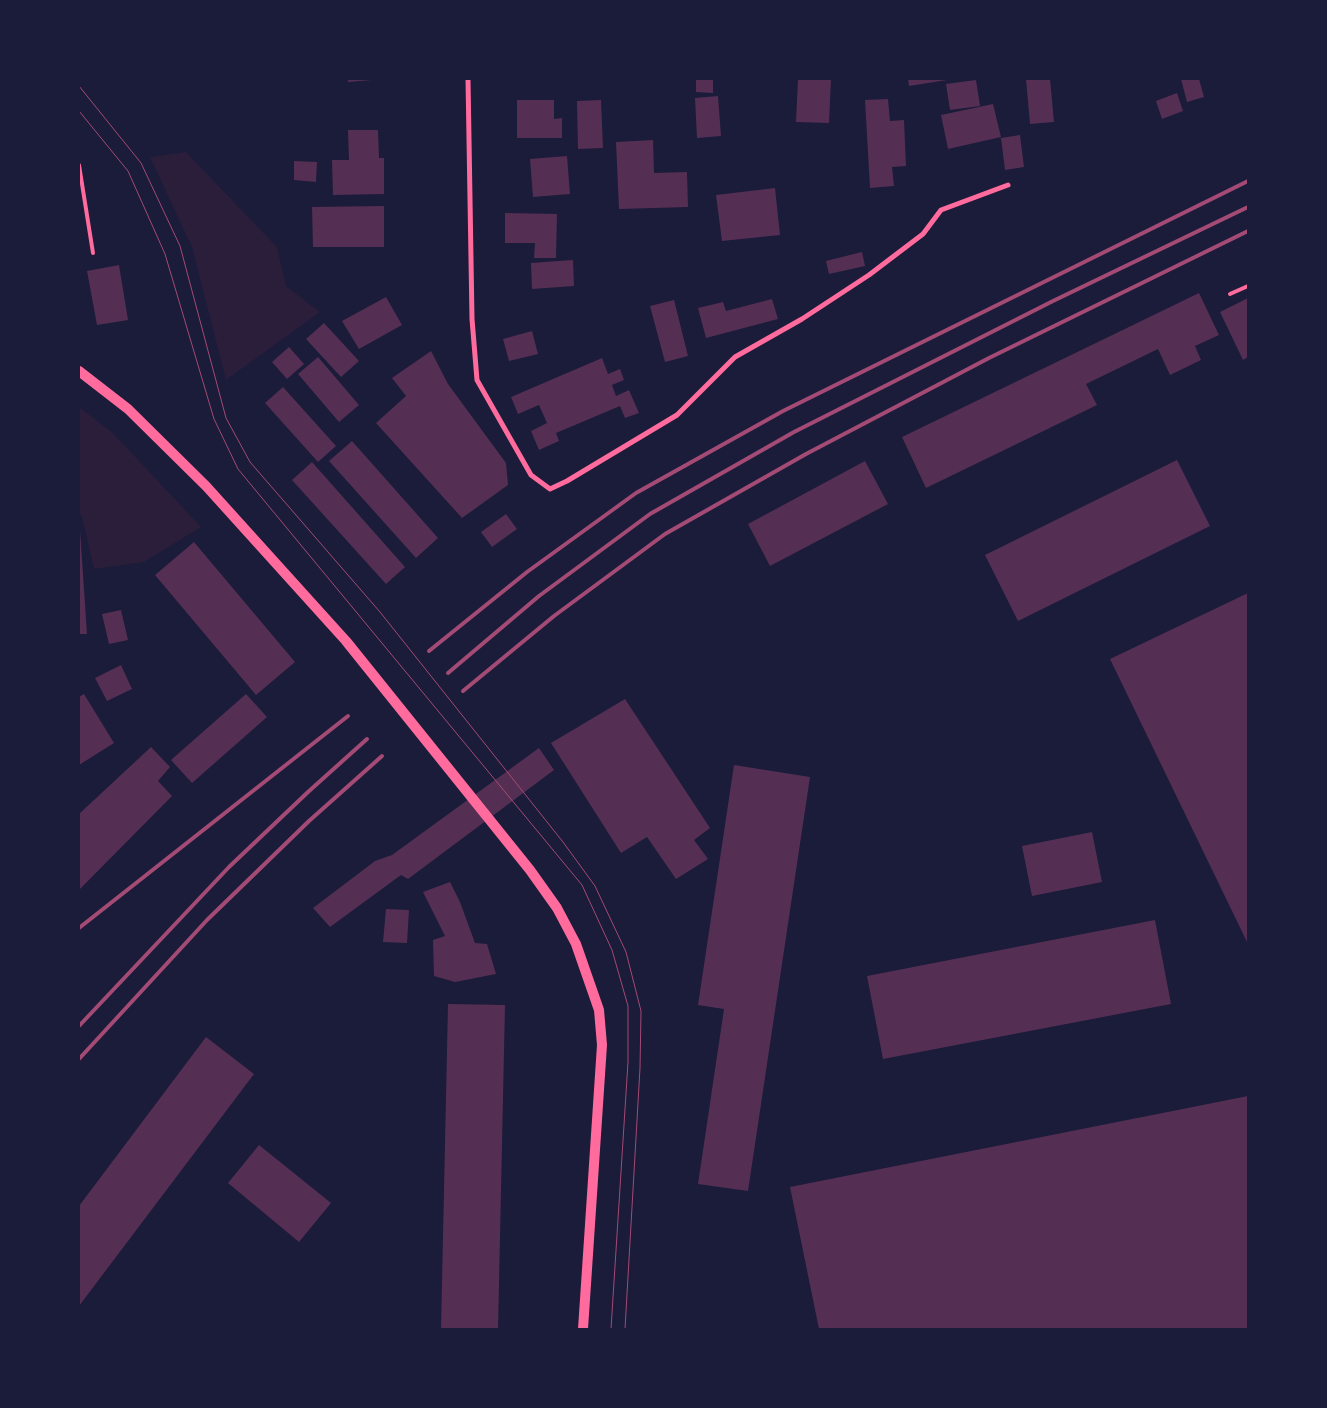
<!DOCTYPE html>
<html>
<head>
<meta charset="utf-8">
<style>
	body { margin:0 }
	#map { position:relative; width:1327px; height:1408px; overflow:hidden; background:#1b1b3a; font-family:"Libre Baskerville",serif }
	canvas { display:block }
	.frame { position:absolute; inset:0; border:80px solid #1b1b3a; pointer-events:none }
</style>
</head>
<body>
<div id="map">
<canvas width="1327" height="1408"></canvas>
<div class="frame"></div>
</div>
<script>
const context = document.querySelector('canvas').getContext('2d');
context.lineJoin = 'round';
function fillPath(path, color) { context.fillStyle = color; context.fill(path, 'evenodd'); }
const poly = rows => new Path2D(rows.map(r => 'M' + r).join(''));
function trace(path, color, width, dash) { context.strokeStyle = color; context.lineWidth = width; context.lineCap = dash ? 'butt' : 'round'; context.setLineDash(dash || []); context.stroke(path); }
const green = poly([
	[186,152,277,247,286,286,320,312,226,380,192,247,150,157],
	[79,407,113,433,201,527,144,562,94,569,82,517,79,513]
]);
const building = poly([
	[348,79,372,79,372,80,348,82],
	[696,79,713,79,713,93,696,92],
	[798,79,831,79,829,123,796,122],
	[908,79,946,79,947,80,909,86],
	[1026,79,1050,79,1054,122,1030,124],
	[1181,79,1199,79,1204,97,1187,102],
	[976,80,980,106,950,110,946,84],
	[1177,93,1183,111,1162,119,1156,101],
	[718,96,721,136,697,138,695,98],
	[888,99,890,121,904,120,906,166,892,167,894,186,870,188,865,100],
	[517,100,554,100,554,119,562,118,562,138,517,138],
	[601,100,603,148,578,149,577,101],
	[993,104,1001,137,948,149,941,115],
	[348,130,378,130,379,158,384,158,384,194,333,195,332,160,349,160],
	[1020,135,1024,167,1005,170,1001,138],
	[653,140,654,173,687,172,688,207,619,209,616,142],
	[567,156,570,194,533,197,530,159],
	[294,161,317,162,316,182,294,180],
	[775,188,780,235,722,241,716,195],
	[384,206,384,247,313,247,312,207],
	[505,213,557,214,556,258,534,258,535,243,505,243],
	[862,252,865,266,829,274,826,261],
	[573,260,574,286,532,289,531,263],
	[119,265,128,320,97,325,87,271],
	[1199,293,1219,335,1195,346,1201,360,1170,375,1158,349,1086,384,1097,405,926,488,902,437],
	[386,297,402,325,359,349,342,321],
	[1248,298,1248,357,1243,360,1220,312],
	[772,299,778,319,706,338,698,308,723,302,726,311],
	[674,300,688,356,665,362,650,306],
	[324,323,359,361,341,377,306,339],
	[532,331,538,354,509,361,503,339],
	[289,347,304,364,287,379,272,362],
	[431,351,448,384,506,463,508,485,462,518,376,423,406,396,392,378],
	[318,357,359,405,339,422,298,374],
	[602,358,608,374,620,369,624,380,612,385,616,396,629,390,639,413,625,418,620,406,556,433,559,441,539,450,531,431,547,423,539,405,518,414,511,397],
	[283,387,336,446,318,462,265,403],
	[352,441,438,538,416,558,329,461],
	[1177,460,1210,526,1018,621,985,555],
	[865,461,888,504,770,566,748,524],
	[312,462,405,567,386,584,292,480],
	[506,514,517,529,492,547,481,532],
	[79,530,80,530,87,634,79,634],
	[194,542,295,662,256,695,155,575],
	[1248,593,1248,944,1110,659],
	[121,610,128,640,109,644,102,614],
	[121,665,132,689,107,701,95,678],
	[84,694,114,743,79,765,79,697],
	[246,694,267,717,192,783,171,760],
	[625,699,710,828,694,840,708,859,676,879,647,837,621,853,551,743],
	[151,747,170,767,158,781,172,796,79,890,79,814],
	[539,748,554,770,408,879,401,875,330,927,313,908,375,861,392,855],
	[734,765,810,777,748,1191,698,1184,724,1009,698,1005],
	[1092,832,1102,882,1032,896,1022,846],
	[450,882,460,902,475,943,487,944,496,974,455,982,434,976,433,940,445,936,423,892],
	[386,909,409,910,407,943,383,942],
	[1155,920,1171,1004,883,1059,867,976],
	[448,1004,505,1005,498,1329,441,1329],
	[206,1037,254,1074,79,1306,79,1206],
	[1248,1096,1248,1329,819,1329,790,1187],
	[259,1145,331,1203,299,1242,228,1183]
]);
const service = poly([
	[79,165,93,253],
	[1230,294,1248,286]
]);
const minor = poly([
	[468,79,472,319,477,380,531,475,550,489,567,481,677,415,735,357,802,319,869,275,923,234,941,210,1008,185]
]);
const secondary = poly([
	[79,371,128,409,206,486,346,641,530,870,557,908,576,944,599,1010,602,1045,583,1329]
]);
const tram = poly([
	[79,86,141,163,180,246,226,418,250,462,380,612,563,842,595,886,626,952,641,1011,640,1068,625,1329],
	[79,111,128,171,165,254,214,419,238,469,582,885,612,950,628,1006,628,1062,611,1329]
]);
const rail = poly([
	[429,651,527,572,636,493,783,411,1248,181],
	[448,673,539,596,650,514,794,432,1053,301,1248,207],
	[463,691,554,616,665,534,806,454,989,358,1248,231],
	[79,928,348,716],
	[79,1026,229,867,308,792,367,739],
	[79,1059,207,920,309,821,382,756]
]);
fillPath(green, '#2a1e3b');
fillPath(building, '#542f53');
trace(service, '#ff6b9d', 4);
trace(minor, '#ff6b9d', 5);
trace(secondary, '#ff6b9d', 10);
trace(tram, '#a44b75', 1);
trace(rail, '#a44b75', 4);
</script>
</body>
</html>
